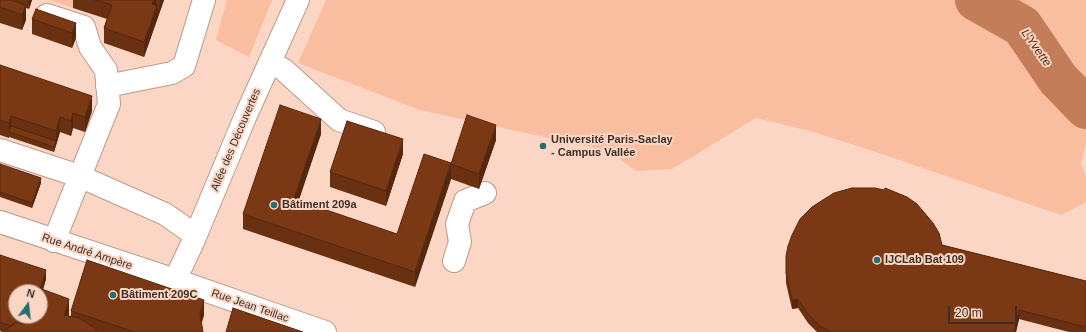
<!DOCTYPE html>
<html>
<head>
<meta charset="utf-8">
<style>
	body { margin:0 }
	#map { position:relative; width:1086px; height:332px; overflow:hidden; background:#fbd6c5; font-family:Arial,sans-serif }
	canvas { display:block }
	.north { position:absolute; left:8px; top:284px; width:40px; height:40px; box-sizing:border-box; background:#fbd6c5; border:1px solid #af9386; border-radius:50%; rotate:15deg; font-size:11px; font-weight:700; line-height:16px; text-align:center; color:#3d2f28 }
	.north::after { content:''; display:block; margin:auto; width:14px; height:18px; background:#246f71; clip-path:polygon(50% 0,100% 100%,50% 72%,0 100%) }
	.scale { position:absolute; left:948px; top:306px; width:69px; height:18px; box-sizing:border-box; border:2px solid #3d2f28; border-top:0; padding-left:5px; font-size:12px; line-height:14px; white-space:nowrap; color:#3d2f28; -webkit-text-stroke:3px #fbd6c5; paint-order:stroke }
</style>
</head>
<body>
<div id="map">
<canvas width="1086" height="332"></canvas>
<div class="north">N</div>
<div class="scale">20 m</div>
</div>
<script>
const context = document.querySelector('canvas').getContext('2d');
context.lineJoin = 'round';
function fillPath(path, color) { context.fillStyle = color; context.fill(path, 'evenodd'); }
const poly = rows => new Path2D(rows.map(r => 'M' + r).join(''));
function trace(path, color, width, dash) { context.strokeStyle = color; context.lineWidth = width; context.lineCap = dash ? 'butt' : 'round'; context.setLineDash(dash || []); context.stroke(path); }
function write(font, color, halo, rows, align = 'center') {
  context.font = font + ' Arial,sans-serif'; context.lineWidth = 4; context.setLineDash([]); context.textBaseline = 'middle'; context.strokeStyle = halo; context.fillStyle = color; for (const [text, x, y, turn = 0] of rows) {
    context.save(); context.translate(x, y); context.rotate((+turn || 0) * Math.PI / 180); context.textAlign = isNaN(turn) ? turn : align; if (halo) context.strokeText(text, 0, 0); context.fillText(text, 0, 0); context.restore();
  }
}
const green = poly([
	[50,0,76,0,73,8],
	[227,0,272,0,249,57,216,40],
	[326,0,1086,0,1086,143,1081,164,1086,176,1086,202,1061,215,861,147,810,131,756,118,672,169,636,171,609,151,420,110,298,63]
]);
const river = poly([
	[976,0,1022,26,1058,79,1086,108]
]);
const minor = poly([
	[47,15,84,27,90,47,106,70,109,104,54,241],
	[271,62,284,70,339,120,374,132],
	[107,86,172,73,184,66,204,0],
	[0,150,79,176,165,214,195,235],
	[0,222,175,280,325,332],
	[454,261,460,242,457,224,465,201,485,193],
	[175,280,193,242,246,115,298,0]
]);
const wall = poly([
	[0,0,32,0,29,9,26,8,26,20,22,30,0,23],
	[73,0,164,0,144,57,104,43,104,28,107,19,73,8],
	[32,19,76,23,76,38,72,48,32,34],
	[0,65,92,111,85,132,73,128,71,136,60,132,54,152,9,137,9,138,0,135],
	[321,134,298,201,397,234,451,163,496,140,479,189,451,179,415,287,243,229,243,214],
	[403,154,386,206,330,187,330,172],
	[0,164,41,183,32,208,0,197],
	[942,245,1086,281,1086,332,1069,332,1019,319,1016,332,817,332,808,323,798,308,792,309,786,283,786,256],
	[0,255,46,279,43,290,69,314,68,316,71,316,71,311,204,315,201,324,203,332,2,332,0,331]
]);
const shadedWall = poly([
	[29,0,32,0,29,9],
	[154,0,156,0,156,9,157,6,160,6,160,0,164,0,144,57,144,42,152,4],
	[26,5,26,20,22,30,22,15],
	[76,23,76,38,72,48,72,33],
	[92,96,92,111,85,132,85,117],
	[73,113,73,128,71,136,71,121],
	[11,116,11,131,9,132,9,138,9,123],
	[60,117,60,132,54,152,54,147,56,141,56,131],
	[321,119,321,134,294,215,294,199],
	[496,125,496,140,479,189,479,174],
	[403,139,403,154,386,206,386,191],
	[451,163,451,179,415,287,415,272],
	[41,178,41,183,32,208,32,203],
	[46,270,46,279,40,299,39,292],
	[69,299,69,314,64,330,64,315],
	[798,299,798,308,792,309,792,300],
	[204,300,204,315,200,329,200,314],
	[1019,310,1019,319,1016,332,1014,332]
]);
const building = poly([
	[0,0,11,0,26,5,22,15,0,7,0,0],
	[95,0,154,0,152,4,157,6,144,42,104,28,112,5,95,0],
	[156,4,160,6,157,16,157,6,155,5,156,4],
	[36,9,76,23,72,33,32,19,36,9],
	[0,65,92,96,85,117,73,113,71,121,60,117,56,131,11,116,9,123,0,120,0,65],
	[280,105,321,119,294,199,397,234,424,154,451,163,415,272,243,214,280,105],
	[467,115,496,125,479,174,451,164,467,115],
	[347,121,403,139,386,191,330,172,347,121],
	[11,126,56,141,54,147,9,132,11,126],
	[0,164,41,178,32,203,0,192,0,164],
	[852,188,875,188,884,190,885,188,907,197,917,204,933,223,939,233,942,245,1086,281,1086,327,1019,310,1014,332,832,332,820,326,808,314,798,299,792,300,786,273,786,256,788,246,792,235,800,219,812,207,826,198,834,193,852,188],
	[0,255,46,270,40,289,39,288,37,292,16,292,16,316,26,316,23,324,16,322,11,326,0,322,0,255],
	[87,260,204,300,200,314,203,332,135,332,71,311,87,260],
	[39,288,69,299,64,315,79,318,93,327,98,332,4,332,16,322,23,324,26,316,40,316,40,292,37,292,39,288],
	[233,308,303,332,226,332,233,308]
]);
const markers = [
	[543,146,4,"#246f71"],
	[274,205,4,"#246f71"],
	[877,260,4,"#246f71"],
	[113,295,4,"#246f71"]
];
const streetNames = [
	["Allée des Découvertes",236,140,-67],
	["Rue André Ampère",87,252,18],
	["Rue Jean Teillac",250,306,19]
];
const poiNames = [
	["Université Paris-Saclay",551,140],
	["- Campus Vallée",551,153],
	["Bâtiment 209a",282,205],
	["IJCLab Bat 109",885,260],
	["Bâtiment 209C",121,295]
];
const waterNames = [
	["L'Yvette",1036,48,55]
];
fillPath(green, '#f9bda0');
trace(river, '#c47d59', 42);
trace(minor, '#bc9a89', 24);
trace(minor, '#fff', 22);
fillPath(wall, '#693111');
fillPath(shadedWall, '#55280e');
fillPath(building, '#7a3914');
trace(building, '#55280e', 1);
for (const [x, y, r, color] of markers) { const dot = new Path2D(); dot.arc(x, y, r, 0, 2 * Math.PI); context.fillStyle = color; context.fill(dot); trace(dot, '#fbd6c5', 1.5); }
write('11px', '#3d2f28', '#fbd6c5', streetNames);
write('bold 11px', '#3d2f28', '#fbd6c5', poiNames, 'left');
write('italic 12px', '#542509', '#fbd6c5', waterNames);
</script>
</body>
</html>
